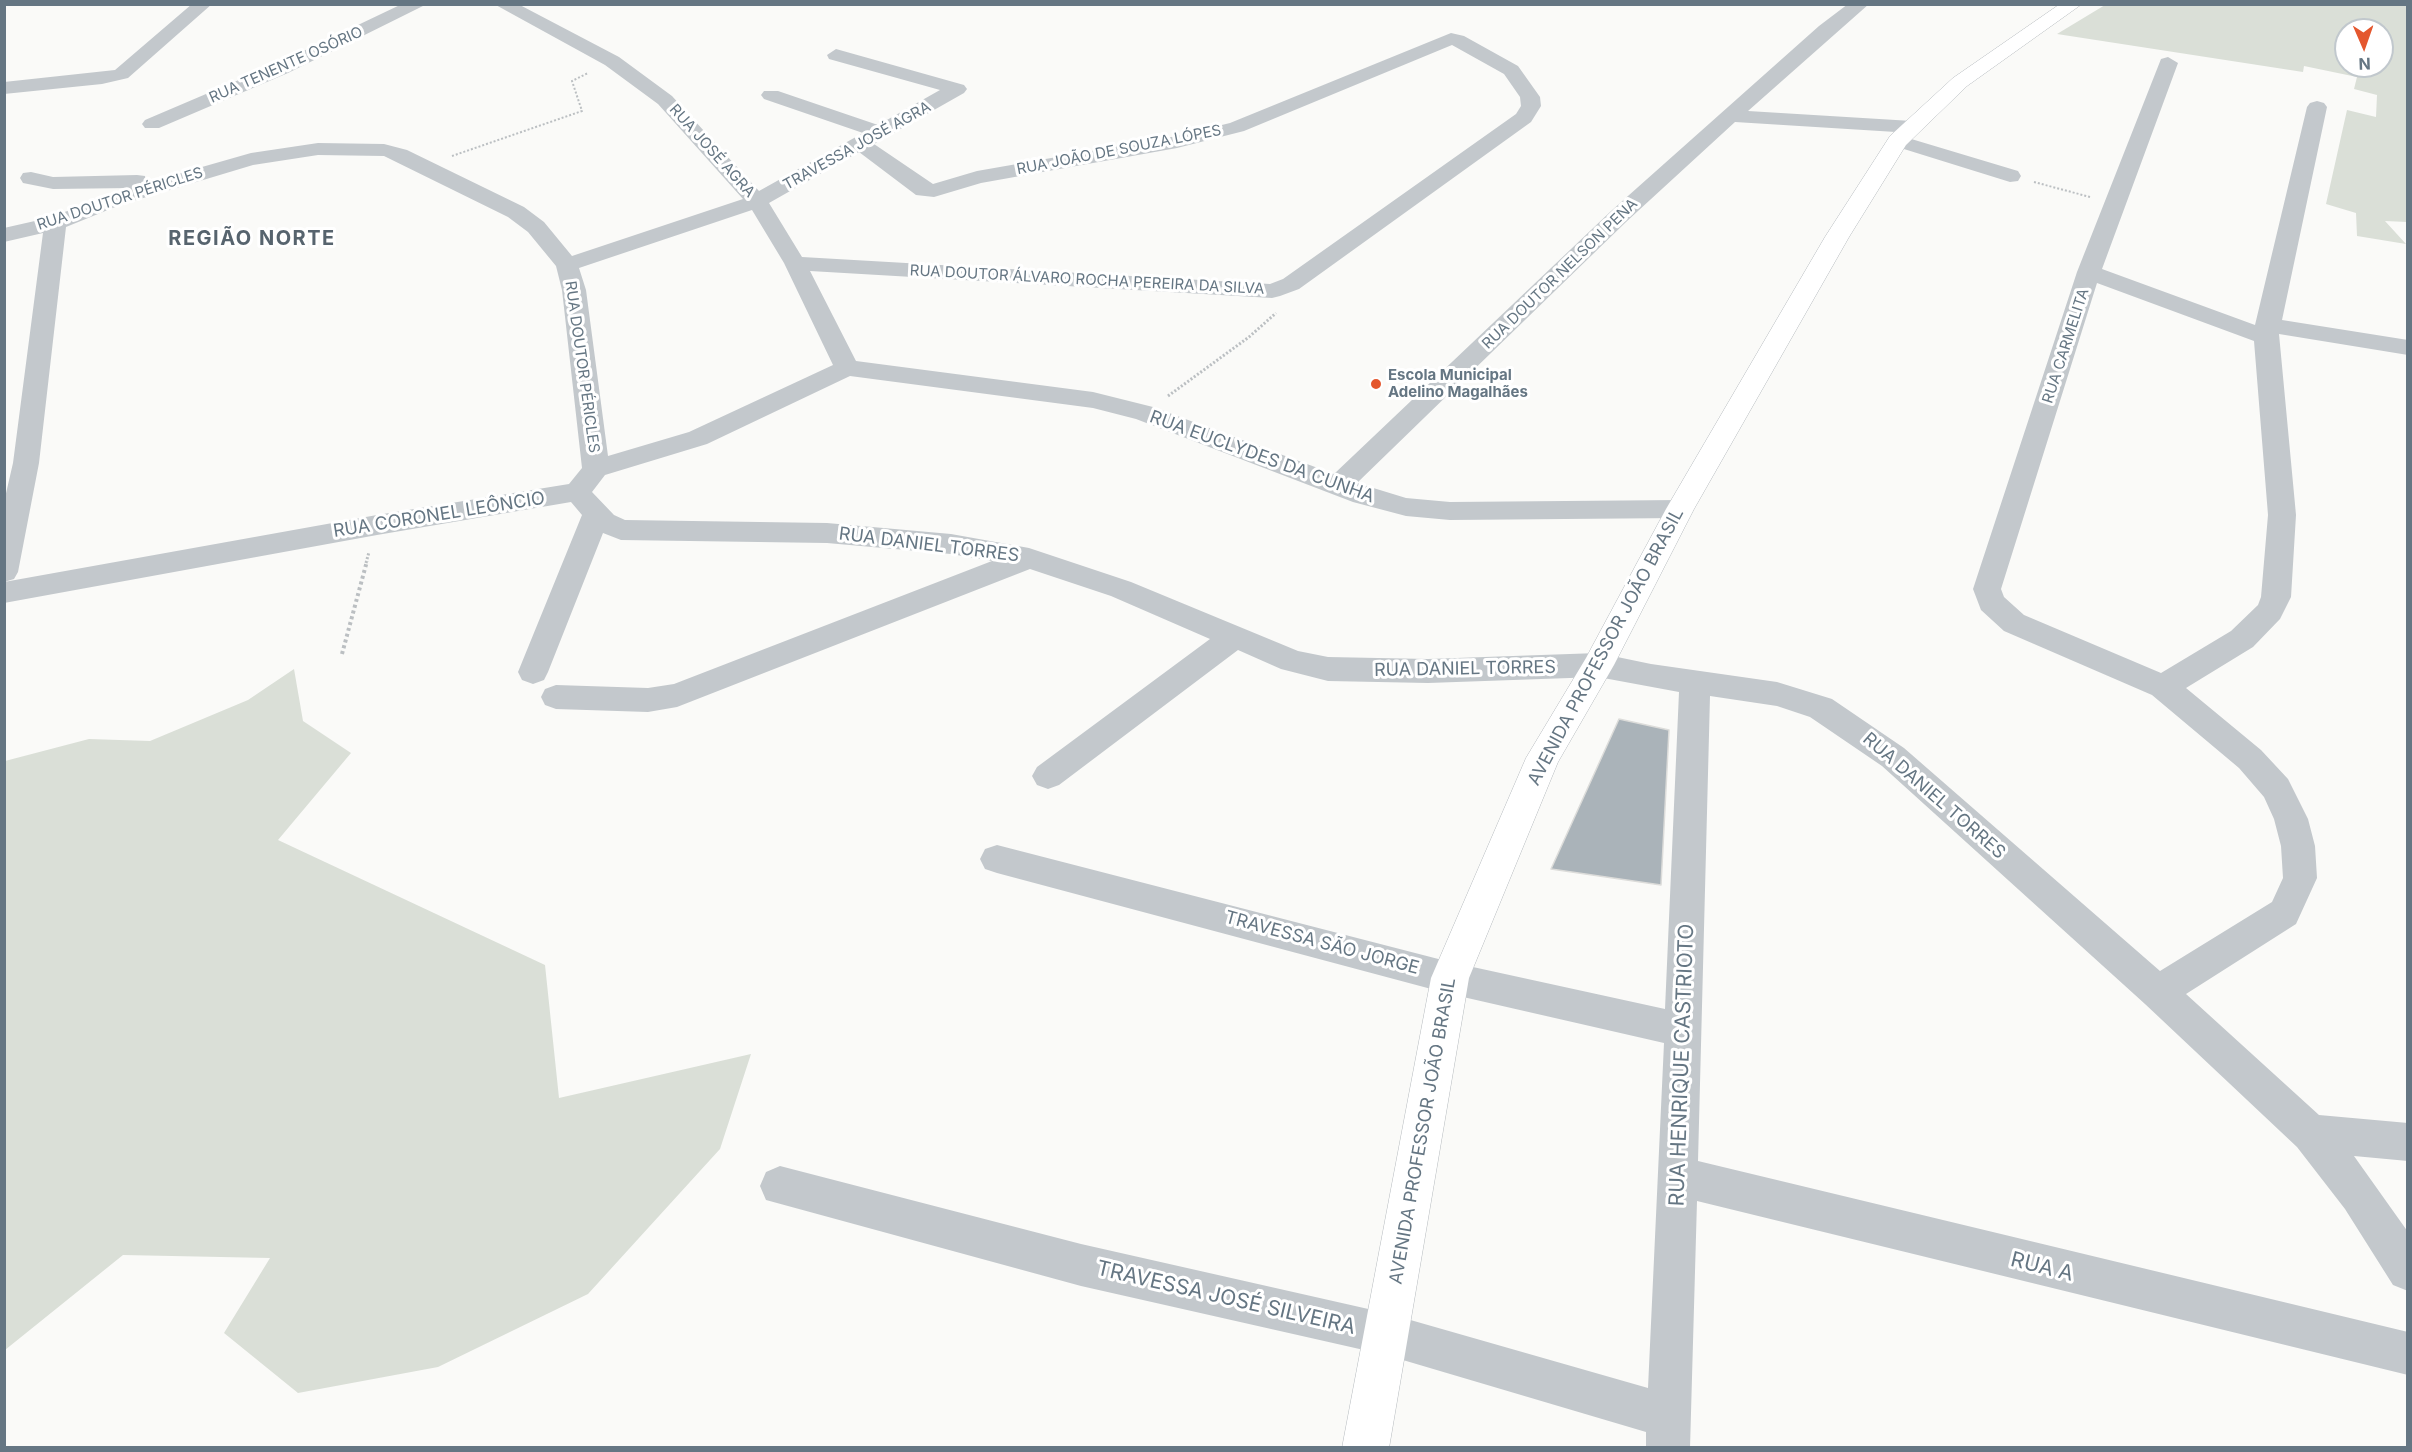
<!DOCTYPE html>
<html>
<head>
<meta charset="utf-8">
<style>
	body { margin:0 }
	#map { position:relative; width:2412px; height:1452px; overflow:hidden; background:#fafaf8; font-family:Inter,sans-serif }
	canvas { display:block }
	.frame { position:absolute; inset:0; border:6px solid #657683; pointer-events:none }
	.north { position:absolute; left:2334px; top:18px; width:60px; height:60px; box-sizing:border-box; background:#fff; border:2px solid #c1c8cd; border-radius:50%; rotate:178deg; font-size:16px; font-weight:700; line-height:24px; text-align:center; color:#657683 }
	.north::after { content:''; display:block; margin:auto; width:21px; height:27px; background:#e4572e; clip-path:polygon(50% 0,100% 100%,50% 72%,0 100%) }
</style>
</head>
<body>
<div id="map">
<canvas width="2412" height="1452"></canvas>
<div class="frame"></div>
<div class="north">N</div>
</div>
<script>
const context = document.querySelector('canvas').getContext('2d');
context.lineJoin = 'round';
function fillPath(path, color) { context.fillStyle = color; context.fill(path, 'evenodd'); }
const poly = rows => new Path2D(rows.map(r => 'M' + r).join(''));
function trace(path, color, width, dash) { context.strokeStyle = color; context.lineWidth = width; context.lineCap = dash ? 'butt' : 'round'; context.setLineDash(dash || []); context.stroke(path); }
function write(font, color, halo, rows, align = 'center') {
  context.font = font + ' Inter,sans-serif'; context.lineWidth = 6; context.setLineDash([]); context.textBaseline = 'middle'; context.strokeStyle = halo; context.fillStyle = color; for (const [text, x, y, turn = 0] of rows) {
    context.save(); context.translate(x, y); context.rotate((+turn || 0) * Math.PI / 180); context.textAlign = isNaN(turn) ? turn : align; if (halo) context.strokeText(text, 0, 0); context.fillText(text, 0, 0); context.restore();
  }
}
const green = poly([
	[2105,5,2407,5,2407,222,2385,221,2406,244,2357,236,2356,213,2326,204,2347,110,2376,117,2377,95,2354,89,2357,77,2304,66,2303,72,2057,34],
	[2346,30,2382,30,2382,66,2346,66],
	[294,669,303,721,351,753,278,840,545,965,559,1098,751,1054,720,1149,588,1294,438,1367,298,1393,224,1333,270,1258,123,1255,5,1350,5,761,89,739,150,741,248,700]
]);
const building = poly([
	[1619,719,1669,730,1661,885,1551,869,1619,719]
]);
const pathFar2 = poly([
	[452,156,582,111,572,81,588,73],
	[2034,182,2090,197]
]);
const pathFar1 = poly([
	[1168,396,1249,337,1276,313],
	[366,563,369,552]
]);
const path = poly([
	[342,654,367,561]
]);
const minor = poly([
	[192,4,212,4,128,78,102,84,4,94,4,82,115,70,192,4],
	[402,4,427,4,288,73,159,128,145,128,142,124,145,120,274,65,402,4],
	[494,4,518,4,619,57,672,96,759,191,863,133,764,99,761,95,764,91,778,91,878,125,940,90,829,59,827,55,836,49,964,85,967,89,964,93,874,144,933,184,977,171,1177,136,1230,123,1451,33,1464,36,1518,66,1540,97,1541,106,1531,122,1299,289,1280,296,1272,298,810,271,856,361,1093,392,1153,407,1334,474,1610,212,1819,26,1848,4,1869,4,1748,111,1912,121,1919,123,1922,127,1919,131,1912,133,1735,122,1626,222,1357,483,1406,498,1450,502,1680,500,1690,502,1694,509,1690,516,1680,518,1450,520,1406,516,1353,502,1136,419,1093,408,850,376,707,444,605,475,592,492,614,515,625,520,827,523,951,534,1029,548,1131,582,1298,651,1328,657,1428,659,1598,653,1651,664,1777,682,1832,699,1904,748,2160,971,2272,902,2283,878,2281,846,2274,819,2264,797,2239,768,2152,695,2004,631,1981,610,1973,589,2077,272,2161,59,2168,57,2178,63,2102,269,2255,325,2307,107,2310,103,2317,101,2324,103,2327,107,2282,320,2408,340,2408,355,2279,334,2296,515,2291,597,2280,619,2253,647,2186,688,2261,750,2288,779,2308,819,2315,846,2317,878,2296,924,2186,994,2319,1115,2408,1123,2408,1161,2354,1156,2408,1232,2408,1291,2393,1285,2345,1209,2297,1147,2145,1004,1882,766,1810,717,1777,706,1710,696,1698,1161,2408,1332,2408,1375,1697,1201,1690,1448,1646,1448,1646,1432,1386,1355,1081,1286,766,1200,760,1186,766,1172,780,1166,1081,1244,1386,1313,1648,1388,1664,1043,1450,994,997,873,985,869,980,859,985,849,997,845,1450,962,1665,1009,1679,692,1598,677,1428,683,1328,681,1281,669,1238,650,1059,785,1048,789,1037,785,1032,776,1037,767,1210,639,1111,596,1030,569,677,707,648,712,556,709,545,705,541,697,545,689,556,685,648,688,674,684,992,561,951,554,827,543,621,540,603,533,548,672,544,680,533,684,522,680,518,672,582,515,571,502,377,535,4,603,4,582,377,515,569,484,582,468,562,290,556,266,528,232,508,217,384,156,318,155,253,165,120,205,66,227,39,463,18,572,14,579,4,582,4,502,13,463,43,233,4,242,4,228,48,218,131,188,53,189,23,183,20,178,23,173,31,172,53,177,137,175,145,176,146,183,251,153,318,143,384,144,407,150,524,207,544,222,572,256,743,199,658,104,605,65,494,4],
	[1452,45,1504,74,1520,97,1521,106,1516,114,1283,279,1270,284,802,257,769,203,859,152,916,195,934,197,981,183,1177,148,1244,131,1452,45],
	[752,210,784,263,833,365,689,432,608,456,586,290,579,268,752,210],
	[2097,283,2254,341,2268,515,2261,597,2258,605,2231,631,2161,673,2024,615,2004,597,2001,589,2097,283],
	[1898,135,2018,171,2021,176,2018,181,2010,182,1891,145,1888,141,1891,137,1898,135]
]);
const major = poly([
	[2060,4,2082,4,1967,86,1906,145,1849,237,1694,509,1614,665,1558,762,1469,978,1389,1448,1342,1448,1431,978,1526,758,1586,658,1666,509,1825,237,1890,136,1953,78,2060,4]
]);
const markers = [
	[1376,384,6,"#e4572e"]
];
const farStreetnames = [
	["RUA TENENTE OSÓRIO",286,65,-24],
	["TRAVESSA JOSÉ AGRA",857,146,-29],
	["RUA JOÃO DE SOUZA LÓPES",1119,150,-11],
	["RUA JOSÉ AGRA",712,151,48],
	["RUA DOUTOR PÉRICLES",120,199,-18],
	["RUA DOUTOR NELSON PENA",1560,274,-44],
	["RUA DOUTOR ÁLVARO ROCHA PEREIRA DA SILVA",1087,280,3],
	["RUA CARMELITA",2066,346,-72],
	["RUA DOUTOR PÉRICLES",582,367,82]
];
const farPoinames = [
	["Escola Municipal",1388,375],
	["Adelino Magalhães",1388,392]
];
const streetNames = [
	["RUA EUCLYDES DA CUNHA",1262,457,20],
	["RUA CORONEL LEÔNCIO",439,515,-9],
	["RUA DANIEL TORRES",929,545,7],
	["AVENIDA PROFESSOR JOÃO BRASIL",1606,647,-62],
	["RUA DANIEL TORRES",1465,669,-1],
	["RUA DANIEL TORRES",1934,796,41],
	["TRAVESSA SÃO JORGE",1322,943,15],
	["AVENIDA PROFESSOR JOÃO BRASIL",1423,1131,-80]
];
const farDistrictnames = [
	["REGIÃO NORTE",252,239]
];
const nearStreetnames = [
	["RUA HENRIQUE CASTRIOTO",1682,1065,-88],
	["RUA A",2042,1267,14],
	["TRAVESSA JOSÉ SILVEIRA",1226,1298,13]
];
fillPath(green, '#dadfd7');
fillPath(building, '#aab3b9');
trace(building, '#dcdcda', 1.5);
trace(major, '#b5babe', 1);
trace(pathFar2, '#bbbfc2', 2, [2, 2]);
trace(pathFar1, '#bbbfc2', 3, [2, 2]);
trace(path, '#bbbfc2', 4, [3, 3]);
fillPath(minor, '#c3c8cc');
fillPath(major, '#fff');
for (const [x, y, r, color] of markers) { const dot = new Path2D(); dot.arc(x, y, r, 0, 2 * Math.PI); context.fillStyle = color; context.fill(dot); trace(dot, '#fff', 2); }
write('15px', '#657683', '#fff', farStreetnames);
write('bold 15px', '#657683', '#fff', farPoinames, 'left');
write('18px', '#657683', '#fff', streetNames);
context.letterSpacing = '1.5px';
write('bold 20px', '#57646e', '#fff', farDistrictnames);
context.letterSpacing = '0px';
write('21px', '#657683', '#fff', nearStreetnames);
</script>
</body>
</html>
